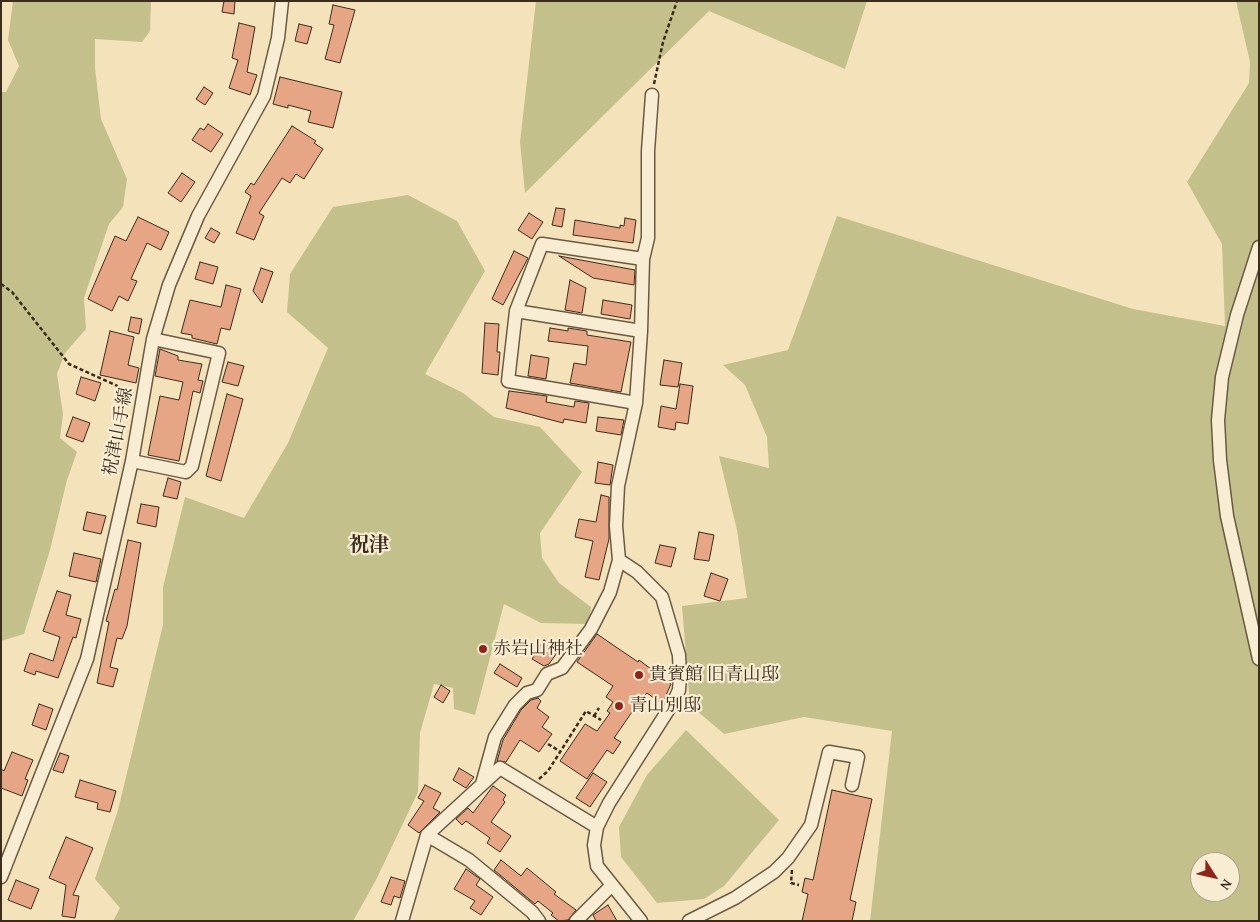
<!DOCTYPE html>
<html>
<head>
<meta charset="utf-8">
<style>
	body { margin:0 }
	#map { position:relative; width:1260px; height:922px; overflow:hidden; background:#f4e2bb; font-family:"Gentium Book Plus",serif }
	canvas { display:block }
	.frame { position:absolute; inset:0; border:2px solid #3c2c1c; pointer-events:none }
	.north { position:absolute; left:1190px; top:852px; width:50px; height:50px; box-sizing:border-box; background:#f8ecd3; border:1px solid #ad9f8a; border-radius:50%; rotate:125deg; font-size:14px; font-weight:700; line-height:20px; text-align:center; color:#3c2c1c }
	.north::after { content:''; display:block; margin:auto; width:18px; height:22px; background:#8f2418; clip-path:polygon(50% 0,100% 100%,50% 72%,0 100%) }
</style>
</head>
<body>
<div id="map">
<canvas width="1260" height="922"></canvas>
<div class="frame"></div>
<div class="north">N</div>
</div>
<script>
const context = document.querySelector('canvas').getContext('2d');
context.lineJoin = 'round';
function fillPath(path, color) { context.fillStyle = color; context.fill(path, 'evenodd'); }
const poly = rows => new Path2D(rows.map(r => 'M' + r).join(''));
function trace(path, color, width, dash) { context.strokeStyle = color; context.lineWidth = width; context.lineCap = dash ? 'butt' : 'round'; context.setLineDash(dash || []); context.stroke(path); }
function write(font, color, halo, rows, align = 'center') {
  context.font = font + ' "Gentium Book Plus","Noto Serif JP",serif'; context.lineWidth = 4.5; context.setLineDash([]); context.textBaseline = 'middle'; context.strokeStyle = halo; context.fillStyle = color; for (const [text, x, y, turn = 0] of rows) {
    context.save(); context.translate(x, y); context.rotate((+turn || 0) * Math.PI / 180); context.textAlign = isNaN(turn) ? turn : align; if (halo) context.strokeText(text, 0, 0); context.fillText(text, 0, 0); context.restore();
  }
}
const green = poly([
	[13,1,151,1,150,31,142,42,95,39,95,68,101,119,127,179,123,207,109,224,84,298,86,329,65,353,57,374,63,414,60,438,77,452,67,480,50,550,24,634,1,641,1,92,6,92,19,66,8,40],
	[536,1,867,1,845,69,709,11,525,193,520,142],
	[1236,1,1259,1,1259,921,870,921,892,731,804,717,724,734,690,705,682,606,747,598,737,530,719,456,769,468,767,437,745,385,723,365,788,350,837,216,1133,309,1225,326,1222,244,1187,182,1249,83,1250,62],
	[1200,862,1230,862,1230,892,1200,892],
	[408,195,457,221,485,271,425,374,463,393,494,417,540,427,582,472,540,533,542,558,559,583,591,607,589,624,541,623,504,604,475,715,454,709,453,688,434,684,420,733,418,792,376,880,353,921,113,921,120,908,95,879,118,810,163,625,163,587,185,497,244,518,288,443,328,348,287,312,290,274,333,207],
	[686,730,779,820,724,886,704,899,657,903,621,857,619,827,647,775]
]);
const building = poly([
	[224,1,235,1,234,14,222,12,224,1],
	[333,5,355,10,340,63,325,59,334,25,329,24,333,5],
	[239,23,255,27,247,72,257,75,250,95,229,88,238,60,232,58,239,23],
	[299,24,312,27,307,44,295,41,299,24],
	[280,77,342,92,333,128,308,122,311,111,288,105,288,108,273,104,280,77],
	[204,87,213,93,205,105,196,99,204,87],
	[208,124,223,134,211,152,192,140,200,128,204,130,208,124],
	[292,126,316,141,314,143,323,149,304,179,296,174,290,183,282,178,259,213,264,216,254,240,236,233,251,196,245,192,251,183,254,185,292,126],
	[182,173,195,182,181,202,168,193,182,173],
	[556,208,565,209,562,227,552,225,556,208],
	[529,213,543,222,532,239,518,230,529,213],
	[138,217,169,232,161,250,147,243,131,279,137,281,128,301,119,296,112,311,88,299,115,236,126,241,138,217],
	[625,218,636,220,633,243,573,235,575,220,620,228,620,225,624,226,625,218],
	[211,228,220,233,214,243,205,238,211,228],
	[514,251,528,258,503,305,492,299,514,251],
	[559,256,635,270,634,285,593,278,559,256],
	[200,262,218,267,213,284,195,279,200,262],
	[261,268,273,272,262,303,253,291,261,268],
	[570,280,586,288,582,313,565,310,570,280],
	[226,285,241,289,230,330,221,328,217,344,192,338,192,335,181,333,190,300,221,307,226,285],
	[603,300,632,305,630,319,601,314,603,300],
	[131,317,142,319,139,334,128,331,131,317],
	[485,323,499,324,497,352,500,352,498,375,482,373,485,323],
	[550,328,568,331,568,328,587,331,587,335,631,342,621,392,570,383,574,363,586,365,588,346,548,341,550,328],
	[110,331,134,337,128,365,139,368,136,383,100,375,110,331],
	[160,349,178,356,178,360,202,364,198,380,203,381,200,393,193,391,179,461,148,455,160,396,179,400,183,382,155,376,160,349],
	[531,355,549,358,546,379,528,376,531,355],
	[664,360,682,363,678,387,660,385,664,360],
	[228,362,244,366,238,386,222,382,228,362],
	[81,377,101,383,95,401,76,394,81,377],
	[680,384,693,386,688,424,676,422,675,430,658,427,661,406,676,409,680,384],
	[509,391,547,396,546,402,574,407,575,401,589,403,586,423,564,419,563,423,506,408,509,391],
	[227,394,243,399,221,481,206,476,227,394],
	[73,417,90,423,83,442,66,436,73,417],
	[598,417,624,420,621,435,596,431,598,417],
	[598,462,613,465,610,485,595,483,598,462],
	[168,478,181,482,177,499,163,496,168,478],
	[601,495,609,497,609,539,599,580,585,577,593,541,575,537,579,519,596,522,601,495],
	[141,504,159,507,156,527,137,523,141,504],
	[87,512,106,516,101,534,83,530,87,512],
	[699,532,714,535,709,561,694,559,699,532],
	[128,540,141,543,127,626,122,639,117,638,110,667,118,669,113,687,97,683,109,622,106,621,115,589,117,590,128,540],
	[660,545,676,548,671,567,655,563,660,545],
	[74,553,101,559,96,582,69,576,74,553],
	[711,573,728,579,720,601,704,596,711,573],
	[57,591,71,595,66,615,81,619,76,638,73,637,58,678,36,671,35,675,24,671,30,653,53,661,60,637,43,631,57,591],
	[597,634,638,662,639,660,671,684,662,704,647,693,641,699,614,738,621,742,613,754,607,750,587,779,560,761,585,724,597,731,610,713,607,711,613,702,606,697,613,686,577,662,597,634],
	[544,640,559,650,549,664,544,666,532,659,544,640],
	[500,664,522,678,517,687,494,673,500,664],
	[441,685,450,691,443,703,434,697,441,685],
	[538,698,541,701,537,708,549,717,542,727,552,734,539,752,520,740,506,762,497,761,503,740,521,710,531,700,538,698],
	[39,704,53,709,46,730,32,725,39,704],
	[12,752,33,760,25,779,28,780,22,796,1,788,1,769,4,771,12,752],
	[60,753,69,756,63,773,53,770,60,753],
	[459,768,474,777,466,788,453,780,459,768],
	[593,773,607,782,590,807,576,798,593,773],
	[80,780,116,791,110,812,97,809,98,803,75,797,80,780],
	[425,785,441,793,433,808,440,812,419,833,408,825,424,801,418,798,425,785],
	[493,786,506,795,503,800,505,802,491,822,511,836,500,852,487,843,490,838,466,821,462,825,456,819,468,808,473,813,493,786],
	[832,790,872,799,850,900,856,902,852,921,802,921,808,894,802,892,805,878,813,880,832,790],
	[66,837,93,848,73,895,79,896,75,918,62,916,66,885,49,878,66,837],
	[501,860,521,876,527,868,556,892,554,894,576,910,568,920,559,921,551,915,553,913,538,901,535,904,494,870,501,860],
	[466,869,480,879,476,885,493,897,481,915,470,908,475,901,454,889,466,869],
	[391,877,405,881,400,898,394,896,391,905,381,902,391,877],
	[16,880,39,889,31,909,8,900,16,880],
	[608,905,617,921,596,921,593,915,608,905]
]);
const path = poly([
	[654,84,663,42,677,1],
	[1,284,12,292,69,364,133,393],
	[594,716,599,708],
	[548,744,561,752],
	[539,779,548,771,586,711,601,720],
	[792,870,791,883,799,885]
]);
const minor = poly([
	[1259,247,1237,315,1222,377,1218,420,1220,460,1227,516,1259,659],
	[516,311,641,331],
	[636,403,508,381,516,311,542,244,643,259],
	[132,461,186,472,192,466,219,353,153,339],
	[482,784,495,737,515,705,527,693,537,690,547,674,562,668,591,629,610,592,619,560],
	[427,835,469,860,532,912,539,921],
	[1,877,87,659,132,461,153,339,169,285,198,216,264,96,278,38,282,1],
	[402,921,427,835,500,768,597,827],
	[576,921,612,885],
	[641,921,597,866,594,845,597,827,609,803,674,701,679,690,680,677,679,655,662,597,637,572,619,560,616,526,618,486,636,403,641,331,643,259,648,238,648,151,652,95],
	[689,921,735,898,774,872,788,858,811,825,829,752,858,757,852,785]
]);
const markers = [
	[483,649,5,"#8f2418"],
	[639,675,5,"#8f2418"],
	[619,706,5,"#8f2418"]
];
const streetNames = [
	["祝津山手線",119,432,-79]
];
const poiNames = [
	["赤岩山神社",493,649],
	["貴賓館 旧青山邸",649,675],
	["青山別邸",629,706]
];
const quarterNames = [
	["祝津",369,546]
];
fillPath(green, '#c4c08b');
fillPath(building, '#e6a584');
trace(building, '#3c2c1c', 1);
trace(minor, '#6a5a44', 15);
trace(path, '#3c2c1c', 2.5, [4, 2.5]);
trace(minor, '#f8ecd3', 12);
for (const [x, y, r, color] of markers) { const dot = new Path2D(); dot.arc(x, y, r, 0, 2 * Math.PI); context.fillStyle = color; context.fill(dot); trace(dot, '#f8ecd3', 2); }
write('18px', '#3c2c1c', '#f8ecd3', streetNames);
write('18px', '#3c2c1c', '#f8ecd3', poiNames, 'left');
write('bold 20px', '#3c2c1c', '#f8ecd3', quarterNames);
</script>
</body>
</html>
